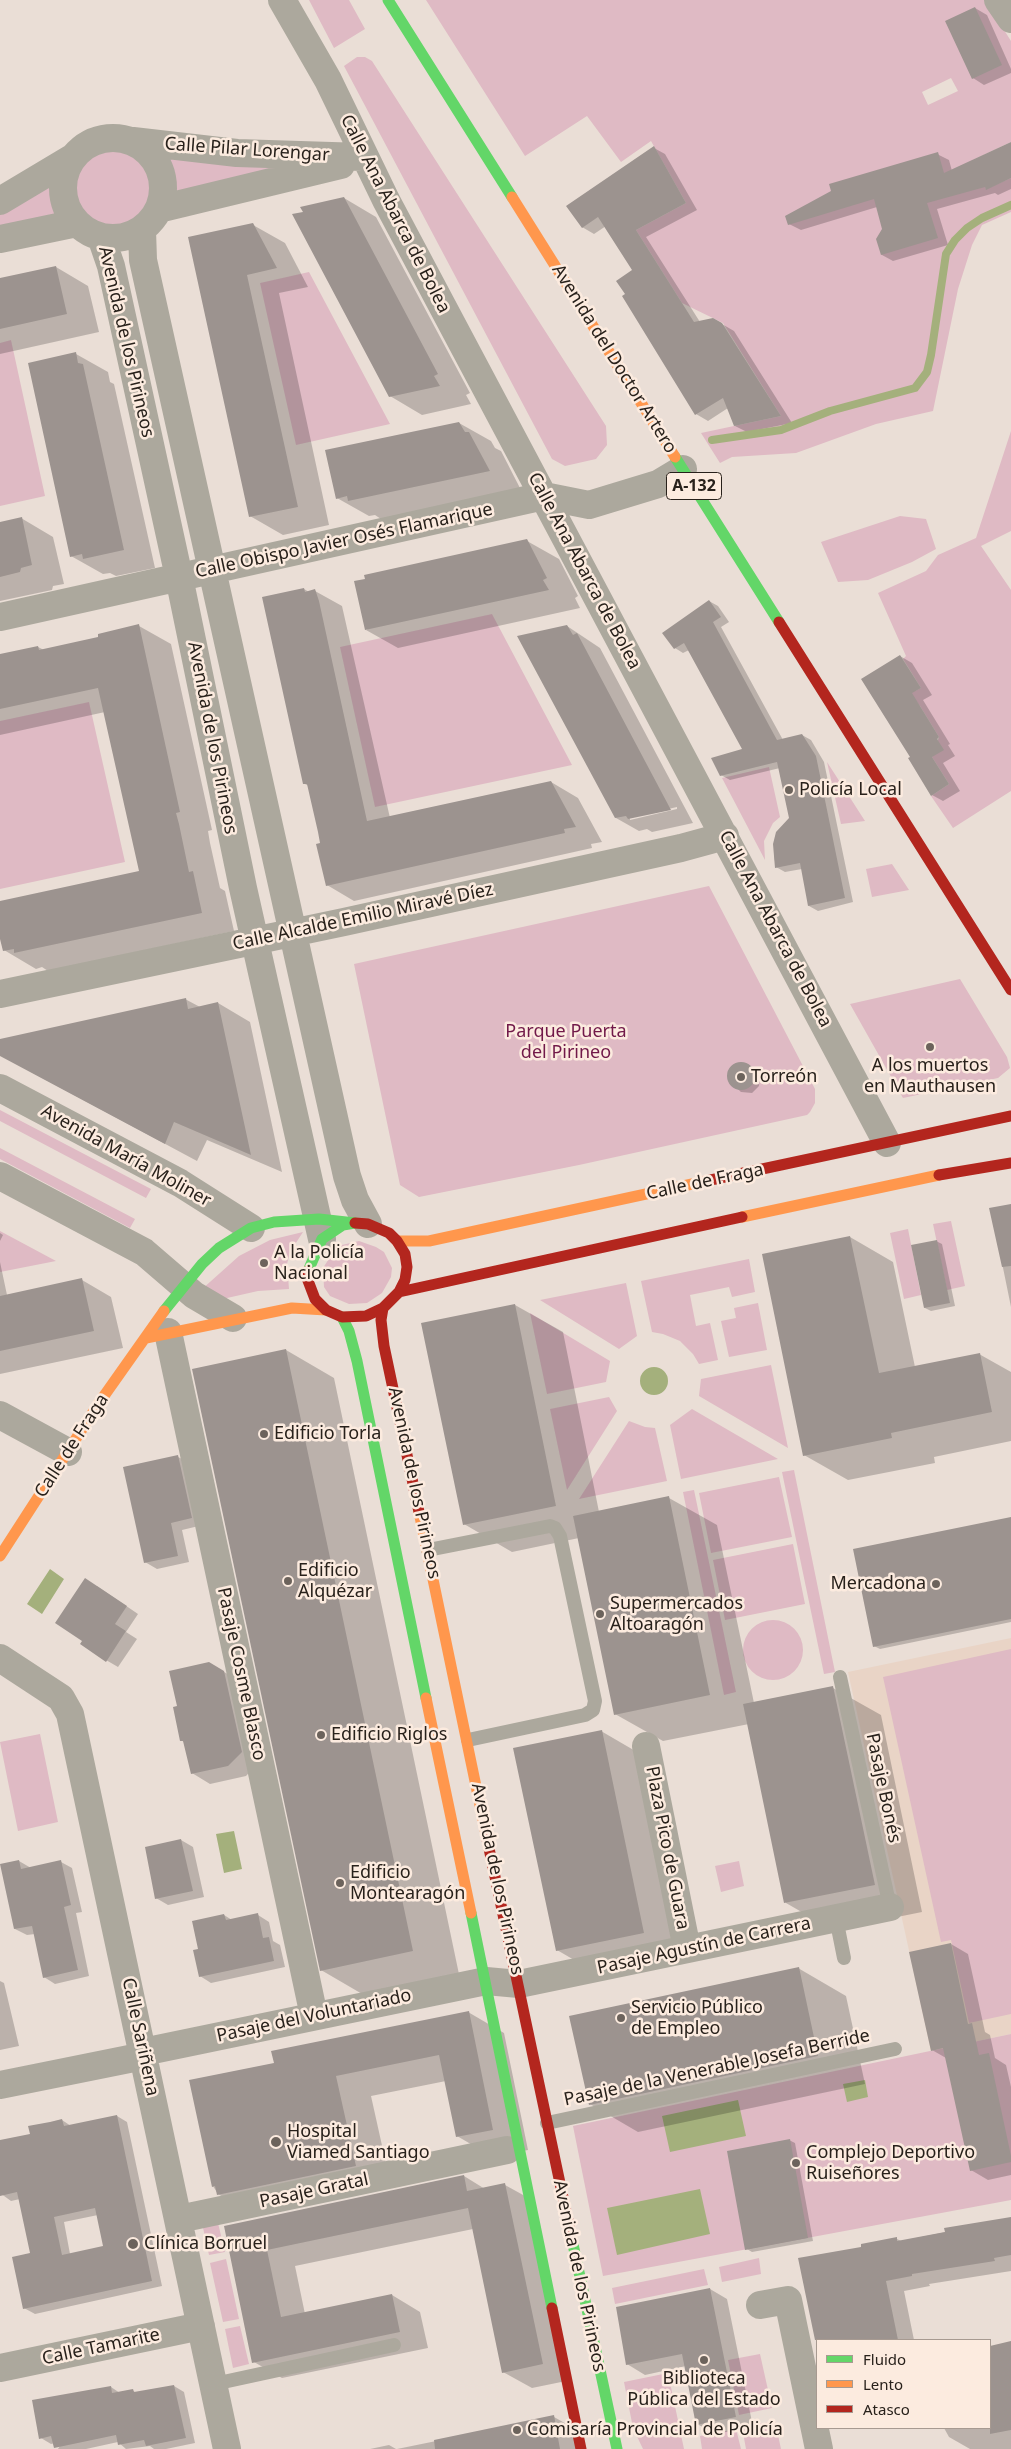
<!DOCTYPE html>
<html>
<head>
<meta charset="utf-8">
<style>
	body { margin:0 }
	#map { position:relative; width:1011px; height:2449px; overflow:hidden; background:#eaded6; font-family:"Noto Sans",sans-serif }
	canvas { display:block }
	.legend { position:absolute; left:816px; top:2339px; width:175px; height:90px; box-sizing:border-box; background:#fcebdf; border:1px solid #a79a91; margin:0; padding:6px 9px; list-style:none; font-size:15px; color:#28211b }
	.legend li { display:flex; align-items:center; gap:10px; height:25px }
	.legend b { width:25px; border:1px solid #a79a91 }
</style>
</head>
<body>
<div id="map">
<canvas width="1011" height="2449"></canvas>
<ul class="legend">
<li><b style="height:6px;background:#63d668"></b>Fluido</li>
<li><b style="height:6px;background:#ff974d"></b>Lento</li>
<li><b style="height:6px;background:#b3261e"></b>Atasco</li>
</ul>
</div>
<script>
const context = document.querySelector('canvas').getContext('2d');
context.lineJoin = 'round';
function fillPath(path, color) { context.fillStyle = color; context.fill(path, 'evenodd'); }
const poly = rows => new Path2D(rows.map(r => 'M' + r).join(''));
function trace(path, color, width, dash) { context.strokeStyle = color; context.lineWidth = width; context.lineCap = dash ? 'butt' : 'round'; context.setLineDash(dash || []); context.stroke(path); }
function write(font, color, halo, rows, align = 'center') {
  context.font = font + ' "Noto Sans",sans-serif'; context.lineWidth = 5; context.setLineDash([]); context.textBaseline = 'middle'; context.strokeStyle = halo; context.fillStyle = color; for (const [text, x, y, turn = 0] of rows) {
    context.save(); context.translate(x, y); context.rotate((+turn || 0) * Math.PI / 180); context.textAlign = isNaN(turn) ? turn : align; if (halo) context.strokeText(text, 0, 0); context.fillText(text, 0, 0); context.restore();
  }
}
const built = poly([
	[1011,1638,1011,2034,931,2051,848,1672]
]);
const green = poly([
	[309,0,349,0,365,29,334,48],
	[426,0,985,0,1011,41,1011,142,973,160,986,189,1011,178,1011,212,982,225,972,245,958,289,933,411,876,424,796,453,732,457,720,463,701,433,781,416,723,323,682,303,636,230,686,203,651,141,621,162,587,116,525,156],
	[951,78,958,91,928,105,922,92],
	[357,57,365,57,372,61,606,426,607,445,596,459,565,466,552,459,344,66],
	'74 188a39 39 0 1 1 78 0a39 39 0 1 1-78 0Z',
	[167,154,310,162,177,193,175,173],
	[50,183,50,198,56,215,0,227,0,212],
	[309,272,390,424,296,445,260,283],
	[11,340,45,496,0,506,0,343],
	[1011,431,1011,531,981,546,1011,590,1011,791,953,828,931,796,949,784,932,757,939,737,920,706,903,686,909,683,915,691,921,688,903,659,906,656,878,593,926,571,938,555,976,538],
	[900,516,926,519,936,549,912,562,868,580,838,582,821,542],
	[492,614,572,765,375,807,340,647],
	[89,702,125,862,0,889,0,721],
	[827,762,865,821,841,824],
	[769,767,780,817,773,823,764,841,765,860,722,778],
	[892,864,909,890,872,897,866,869],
	[709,886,815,1089,815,1103,810,1112,807,1115,579,1165,419,1197,400,1185,354,964],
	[960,979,1007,1057,1010,1068,998,1078,903,1098,850,1004],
	[0,1110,151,1189,146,1198,0,1121],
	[0,1148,135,1219,130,1228,0,1159],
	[951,1221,965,1286,947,1290,933,1224],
	[908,1229,921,1295,904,1299,890,1233],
	[0,1231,56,1261,0,1272],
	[303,1232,290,1252,287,1264,289,1289,258,1291,227,1298,217,1298,201,1290,239,1256,270,1240],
	[359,1241,376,1247,384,1252,392,1268,391,1277,382,1293,367,1303,349,1304,330,1296,324,1287,323,1268,334,1251,342,1245],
	[749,1259,755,1292,732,1297,729,1287,690,1295,696,1326,710,1323,718,1360,699,1364,693,1354,680,1341,663,1334,652,1332,641,1281],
	[626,1283,637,1336,619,1349,540,1300],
	[758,1303,767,1350,729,1357,721,1321,736,1318,734,1308],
	[530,1313,610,1361,606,1382,547,1394],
	[771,1365,788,1448,699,1396,701,1379],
	[609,1397,617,1411,567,1490,550,1409],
	[692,1409,778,1459,681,1479,670,1425],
	[629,1421,645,1427,655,1428,667,1481,579,1499],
	[794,1470,835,1672,824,1674,782,1472],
	[779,1477,792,1537,711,1553,699,1493],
	[694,1490,736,1692,724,1695,683,1492],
	[793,1544,805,1604,725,1620,713,1560],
	'743 1650a30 30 0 1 1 60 0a30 30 0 1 1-60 0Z',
	[1011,1649,1011,2014,969,2023,951,1940,941,1942,883,1677],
	[40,1734,58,1822,18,1831,0,1742],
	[739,1861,744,1886,721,1892,715,1866],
	[1011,2034,1011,2200,603,2276,573,2126],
	[217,2219,225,2252,209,2255,202,2223],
	[759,2258,761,2274,722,2282,719,2267],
	[226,2259,239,2319,223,2322,210,2263],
	[704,2269,708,2285,615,2304,612,2288],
	[240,2326,249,2364,233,2368,225,2329],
	[760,2354,772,2408,739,2415,728,2360],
	[668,2373,684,2449,643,2449,633,2428,624,2382],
	[775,2421,781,2449,746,2449,742,2427],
	[736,2429,741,2449,702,2449,700,2436]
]);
const water = poly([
	'640 1381a14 14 0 1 1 28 0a14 14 0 1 1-28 0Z',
	[50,1569,64,1579,42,1614,27,1604],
	[234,1831,242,1869,224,1873,216,1834],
	[865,2080,868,2097,847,2102,843,2084],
	[738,2100,746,2136,670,2152,662,2116],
	[700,2189,710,2234,617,2255,607,2208]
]);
const shadow = poly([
	[975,8,987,15,1011,69,1011,73,984,85,973,78],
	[1011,144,1011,189,998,195,995,193,937,209,948,245,893,261,882,255,884,230,877,207,801,230,789,224,937,154,949,160,952,171],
	[654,148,665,154,697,210,646,237,700,322,722,324,734,331,792,423,747,432,735,426,728,408,708,421,696,414,627,294,634,271,606,226,594,234,582,227],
	[344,198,376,217,470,393,466,395,471,404,422,415,390,396],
	[253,225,285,243,308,287,279,293,329,525,283,535,250,516,190,238],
	[56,267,88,286,99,332,0,354,0,279],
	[76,354,108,372,110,382,114,384,155,568,116,576,110,573,103,574,71,556],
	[459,423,491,441,495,448,501,451,521,490,381,519,375,515,369,516,337,498],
	[21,518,53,537,64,584,53,586,52,590,0,601,0,523],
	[527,541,559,559,578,596,575,598,580,608,398,648,366,630],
	[304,589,309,592,315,591,342,606,390,818,551,782,578,798,602,842,591,844,592,848,354,901,327,885,322,844,309,786,305,784],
	[709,601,718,606,729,622,721,627,783,740,802,735,811,740,824,762,853,902,818,911,809,906,802,869,785,872,776,867,774,856,777,833,790,818,780,768,730,780,721,775,744,750,689,650,683,653,675,648],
	[139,626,171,644,212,830,208,831,210,843,220,888,225,891,234,931,48,971,42,967,36,969,4,950,0,934,0,903,140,872,105,712,0,735,0,655,38,647,44,650,100,638],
	[567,626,600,648,693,823,652,832,647,829,639,831,616,818],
	[677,807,677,809,630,820,630,818],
	[900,656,912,663,932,695,923,700,950,744,948,745,955,756,943,763,960,791,943,801,932,795,912,757],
	[185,999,200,1007,218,1003,250,1022,282,1172,207,1140,197,1161,31,1072],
	[737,1064,747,1065,760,1076,759,1086,752,1093,741,1092,729,1081,729,1070],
	[1011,1205,1011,1307,991,1209],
	[0,1233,3,1235,0,1241],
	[850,1237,893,1262,915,1367,979,1354,1011,1372,1011,1441,934,1457,935,1463,848,1480,804,1455],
	[936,1241,942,1244,955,1306,931,1311,925,1308],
	[0,1262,7,1295,82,1280,111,1297,123,1348,0,1374],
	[515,1305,563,1332,599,1512,669,1498,717,1525,754,1703,833,1688,881,1715,922,1912,833,1930,786,1903,749,1724,663,1741,615,1714,579,1538,512,1552,464,1524],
	[286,1350,334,1378,460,1979,369,1998,321,1970],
	[178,1457,190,1463,203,1525,182,1530,189,1562,157,1569,145,1562],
	[1011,1519,1011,1622,880,1649,874,1646],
	[97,1586,138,1614,126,1632,137,1639,118,1667,106,1660],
	[224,1672,242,1682,259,1762,246,1776,210,1784,192,1773,184,1742,181,1740],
	[601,1731,649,1759,692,1960,605,1978,557,1950],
	[181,1840,193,1847,204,1897,168,1905,156,1898],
	[19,1861,31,1868,61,1862,72,1868,82,1912,76,1913,89,1976,55,1984,44,1977,35,1934,27,1935,15,1929],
	[224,1915,232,1920,258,1915,269,1922,273,1941,280,1945,285,1967,211,1983,200,1976,200,1950],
	[951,1944,968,1954,985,2032,990,2035,995,2058,1006,2065,1011,2087,1011,2175,988,2180,971,2170,946,2058,932,2050],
	[798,1968,846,1996,865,2084,638,2132,590,2104],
	[0,1981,4,1983,19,2046,0,2050],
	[468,2012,504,2033,528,2150,493,2157,457,2136,446,2081,371,2096,391,2186,254,2215,218,2194,213,2186,275,2064],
	[117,2116,127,2122,162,2286,35,2314,24,2308,31,2254,20,2199,11,2201,0,2193,0,2141,31,2135,62,2120,71,2126],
	[98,2215,105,2247,70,2254,64,2222],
	[789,2140,795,2143,813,2241,752,2252,747,2249],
	[464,2176,485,2189,505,2185,534,2201,571,2380,532,2388,503,2372,473,2229,295,2266,305,2314,392,2295,420,2312,428,2348,282,2378,254,2362,225,2227],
	[1011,2219,1011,2271,929,2284,930,2286,904,2291,914,2340,817,2340,817,2343,800,2259,863,2248,897,2239,901,2241],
	[710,2289,727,2299,753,2427,715,2434,697,2424,686,2366,645,2375,627,2364],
	[1011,2343,1011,2449,970,2449,949,2437,944,2428,990,2428,990,2347],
	[174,2386,184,2392,195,2443,166,2449,154,2449,150,2446,126,2449,118,2442,86,2449,58,2449,63,2441,51,2444,41,2438,111,2387,120,2393,133,2391,137,2393],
	[554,2417,577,2430,580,2449,397,2449],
	[389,2445,396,2449,370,2449]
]);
const stream = poly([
	[712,440,781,430,830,411,915,388,927,372,931,355,946,254,955,240,967,228,982,218,1011,205]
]);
const building = poly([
	[975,7,1002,65,972,79,945,21],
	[1011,142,1011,178,986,190,985,187,927,203,938,238,881,255,876,239,882,229,874,199,788,225,785,216,831,191,829,184,938,152,944,173],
	[654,146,686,203,636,230,694,322,713,318,722,323,781,416,734,426,723,398,695,415,622,296,625,294,616,281,632,270,598,217,582,228,566,206],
	[344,197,438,374,434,376,440,386,389,397,292,214,303,212,300,207],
	[253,223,277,268,247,275,298,507,249,517,188,237],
	[56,266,67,314,0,329,0,278],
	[76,352,78,363,83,364,124,550,83,559,82,554,70,557,28,363],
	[459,422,465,432,469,432,490,471,348,501,347,496,336,499,325,450],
	[22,517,32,565,21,568,20,572,0,577,0,522],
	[527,539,547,578,543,580,549,590,365,630,354,581,365,579,364,575],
	[304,588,305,592,315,589,319,601,367,821,551,781,576,827,564,829,565,833,326,886,316,844,320,843,318,832,307,784,303,784,262,597],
	[709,600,721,617,713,622,777,740,802,734,816,756,845,898,808,906,800,863,775,868,773,844,776,832,789,818,777,762,720,776,711,758,742,749,684,643,674,649,662,633],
	[139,624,180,812,176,813,179,824,189,872,193,871,202,913,14,953,14,949,3,951,0,939,0,901,139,871,98,688,0,709,0,654,38,646,39,650,98,637,98,634],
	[567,625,573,635,577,633,671,810,628,819,626,816,615,818,517,636],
	[900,655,921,688,912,693,939,737,937,739,944,750,932,757,949,784,931,796,908,758,910,757,861,679],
	[186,998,188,1009,218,1002,251,1155,174,1122,165,1144,0,1056,0,1039],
	'727 1076a14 14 0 1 1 28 0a14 14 0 1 1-28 0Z',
	[1011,1204,1011,1266,1002,1267,989,1208],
	[850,1236,879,1373,980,1353,992,1412,891,1433,892,1438,803,1456,762,1254],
	[937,1240,950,1303,924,1308,911,1245],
	[82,1278,94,1331,0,1351,0,1296],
	[515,1304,556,1506,463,1525,421,1323],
	[286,1349,413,1951,320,1971,192,1369],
	[178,1455,192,1518,171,1523,178,1556,144,1563,123,1467],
	[669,1496,710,1695,614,1715,573,1516],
	[1011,1517,1011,1619,873,1647,853,1549],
	[85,1578,127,1606,115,1624,126,1631,106,1662,80,1644,82,1641,55,1623],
	[209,1662,224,1671,242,1752,228,1766,191,1774,183,1741,180,1741,173,1707,177,1706,169,1671],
	[833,1686,875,1885,784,1903,743,1704],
	[602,1730,644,1933,556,1951,513,1748],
	[181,1839,193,1891,155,1899,145,1847],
	[19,1860,21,1869,61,1860,71,1905,64,1907,78,1970,43,1978,32,1926,14,1929,0,1864],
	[258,1913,263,1938,269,1937,274,1961,199,1977,193,1950,198,1949,192,1921,224,1914,226,1920],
	[951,1943,968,2024,972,2023,979,2055,989,2053,1011,2156,1011,2162,970,2171,943,2048,931,2051,909,1952],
	[799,1967,818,2056,589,2105,569,2016],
	[469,2011,493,2130,456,2137,439,2055,336,2076,356,2166,217,2195,215,2186,212,2187,189,2080,274,2063,271,2051],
	[117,2115,152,2281,23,2309,12,2257,30,2253,17,2192,0,2196,0,2140,30,2134,28,2126,50,2122,62,2119,64,2126],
	[95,2208,103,2246,62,2255,54,2217],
	[790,2139,808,2238,745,2250,727,2151],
	[464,2175,467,2191,505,2183,543,2364,502,2373,468,2208,267,2250,281,2317,392,2294,400,2332,252,2363,224,2226],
	[1011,2217,1011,2255,994,2258,995,2261,912,2274,912,2276,886,2281,898,2340,815,2340,798,2258,861,2247,861,2244,897,2237,897,2241,945,2232,944,2228],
	[710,2288,736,2417,696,2425,682,2354,626,2365,616,2307],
	[1011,2341,1011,2430,990,2434,990,2346],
	[174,2385,186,2438,146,2446,144,2440,118,2445,116,2435,54,2448,51,2436,39,2439,32,2400,111,2386,112,2393,133,2389,134,2392],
	[554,2415,560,2449,435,2449,434,2440]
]);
const lane = poly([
	[428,1550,550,1526,555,1528,560,1536,595,1701,593,1710,585,1715,468,1740],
	[840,1677,890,1907],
	[836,1918,844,1958],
	[547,2123,895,2049],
	[214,2384,394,2345]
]);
const street = poly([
	[282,0,328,80,386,200,887,1143],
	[998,0,1011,19],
	'63 188a50 50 0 1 1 100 0a50 50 0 1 1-100 0Z',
	[133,141,237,153,363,157],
	[0,201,72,158],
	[159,209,341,165],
	[142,230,143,260,347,1176,355,1200,368,1224],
	[101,237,111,266,179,577,243,888,322,1239],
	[0,239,77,223],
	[0,617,544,496,589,505,658,484,683,469],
	[0,994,344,922,681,848,725,836],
	[0,1088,180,1183,251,1228],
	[0,1176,144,1252,194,1295,233,1318],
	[168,1332,314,2016],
	[0,1415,68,1452],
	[0,1658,61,1698,70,1714,227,2449],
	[646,1746,687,1949],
	[143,2052,486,1981,519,1984,890,1907],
	[0,2085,144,2056],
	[179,2219,507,2150],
	[760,2305,788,2300,819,2449],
	[0,2368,201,2326]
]);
const fast = poly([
	[388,0,512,197],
	[675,457,779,622],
	[308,1271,322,1239,343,1225,355,1223],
	[164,1311,202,1264,219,1248,251,1228,274,1222,319,1219,355,1223],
	[342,1317,349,1331,357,1361,426,1698],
	[471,1913,552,2308],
	[571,2235,617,2449]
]);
const slow = poly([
	[512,197,675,457],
	[742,1217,939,1175],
	[397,1241,429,1241,706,1181],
	[146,1338,292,1308,326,1310],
	[419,1512,487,1839],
	[0,1556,99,1403,164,1311],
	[426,1698,471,1913]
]);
const jam = poly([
	[779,622,1011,990],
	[939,1175,1011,1163],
	[706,1181,1011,1116],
	[308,1271,307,1278,315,1299,326,1310,342,1317,366,1316,383,1308,399,1292,405,1280,407,1267,405,1254,397,1241,389,1233,368,1224,355,1223],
	[399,1292,742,1217],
	[383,1308,381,1320,384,1346,419,1512],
	[487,1839,571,2235],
	[552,2308,581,2449]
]);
const markers = [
	[789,790,5,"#6c635c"],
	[930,1047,5,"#6c635c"],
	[741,1077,5,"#6c635c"],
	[264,1263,5,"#6c635c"],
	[264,1434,5,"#6c635c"],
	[288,1581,5,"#6c635c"],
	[936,1584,5,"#6c635c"],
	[600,1614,5,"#6c635c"],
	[321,1735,5,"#6c635c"],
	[340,1883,5,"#6c635c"],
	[621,2018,5,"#6c635c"],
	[276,2142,6,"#6c635c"],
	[796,2163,5,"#6c635c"],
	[133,2244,6,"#6c635c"],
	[704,2360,5,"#6c635c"],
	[517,2430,5,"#6c635c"]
];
const shields = [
	[694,486,55]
];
const shieldNames = [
	["A-132",694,486]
];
const streetNames = [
	["Calle Pilar Lorengar",247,150,4],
	["Calle Ana Abarca de Bolea",395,214,63],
	["Avenida de los Pirineos",126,342,77],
	["Avenida del Doctor Artero",614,359,58],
	["Calle Obispo Javier Osés Flamarique",344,541,-12],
	["Calle Ana Abarca de Bolea",584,571,62],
	["Avenida de los Pirineos",212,738,79],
	["Calle Alcalde Emilio Miravé Díez",363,917,-12],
	["Calle Ana Abarca de Bolea",775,929,62],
	["Avenida María Moliner",126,1156,29],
	["Calle de Fraga",705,1182,-12],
	["Calle de Fraga",72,1446,-57],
	["Avenida de los Pirineos",414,1483,78],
	["Pasaje Cosme Blasco",241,1674,78],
	["Pasaje Bonés",883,1788,78],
	["Plaza Pico de Guara",667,1848,79],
	["Avenida de los Pirineos",497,1879,78],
	["Pasaje Agustín de Carrera",704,1946,-12],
	["Pasaje del Voluntariado",314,2016,-12],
	["Calle Sariñena",140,2037,78],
	["Pasaje de la Venerable Josefa Berride",717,2068,-12],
	["Pasaje Gratal",314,2191,-12],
	["Avenida de los Pirineos",579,2276,78],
	["Calle Tamarite",101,2347,-12]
];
const poiNames = [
	["Policía Local",799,790],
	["A los muertos",930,1066,"center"],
	["en Mauthausen",930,1087,"center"],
	["Torreón",751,1077],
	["A la Policía",274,1253],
	["Nacional",274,1274],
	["Edificio Torla",274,1434],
	["Edificio",298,1571],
	["Alquézar",298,1592],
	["Mercadona",926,1584,"right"],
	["Supermercados",610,1604],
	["Altoaragón",610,1625],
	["Edificio Riglos",331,1735],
	["Edificio",350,1873],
	["Montearagón",350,1894],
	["Servicio Público",631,2008],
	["de Empleo",631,2029],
	["Hospital",287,2132],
	["Viamed Santiago",287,2153],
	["Complejo Deportivo",806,2153],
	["Ruiseñores",806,2174],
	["Clínica Borruel",144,2244],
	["Biblioteca",704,2379,"center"],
	["Pública del Estado",704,2400,"center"],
	["Comisaría Provincial de Policía",527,2430]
];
const parkNames = [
	["Parque Puerta",566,1032],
	["del Pirineo",566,1053]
];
fillPath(built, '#e9d4c6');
fillPath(green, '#dfbac4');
fillPath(water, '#a4b07c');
fillPath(shadow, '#0003');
trace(stream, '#a4b07c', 8);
fillPath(building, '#9c938f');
trace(lane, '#aca89d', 14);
trace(street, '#aca89d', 28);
trace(fast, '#63d668', 11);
trace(slow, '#ff974d', 11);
trace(jam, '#b3261e', 11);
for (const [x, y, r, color] of markers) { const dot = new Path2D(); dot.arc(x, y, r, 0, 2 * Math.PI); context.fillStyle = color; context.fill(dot); trace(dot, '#fcebdf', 2); }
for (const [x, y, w] of shields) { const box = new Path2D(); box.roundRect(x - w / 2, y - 13.5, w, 27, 4); context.fillStyle = '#fcebdf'; context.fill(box); trace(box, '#28211b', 1); }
write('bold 16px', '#28211b', null, shieldNames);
write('18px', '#28211b', '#fcebdf', streetNames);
write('18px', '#28211b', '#fcebdf', poiNames, 'left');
write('18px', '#711949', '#fcebdf', parkNames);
</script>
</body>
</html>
